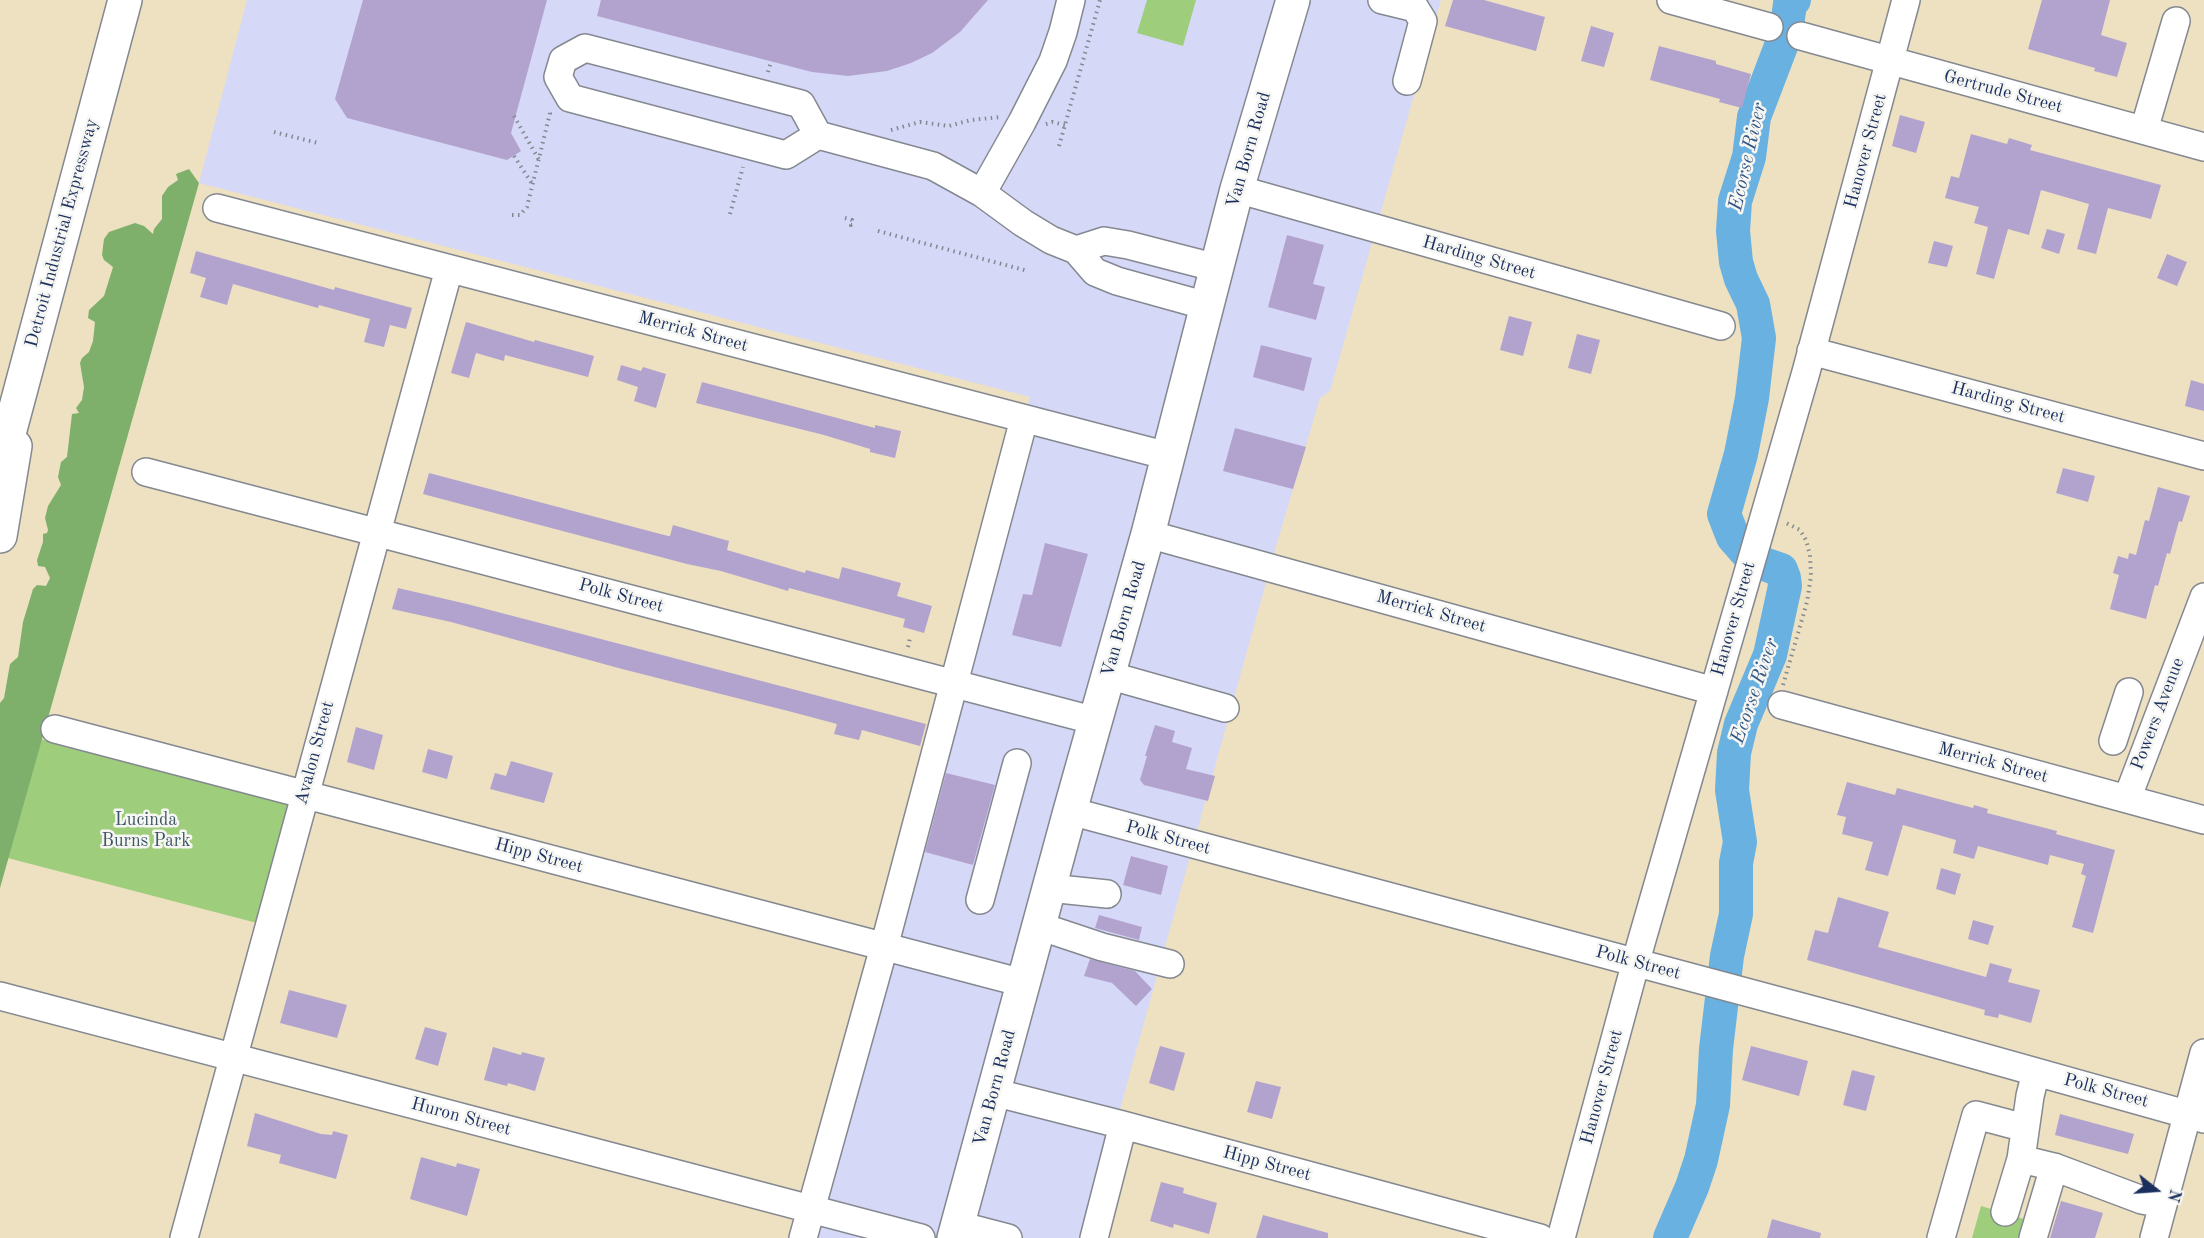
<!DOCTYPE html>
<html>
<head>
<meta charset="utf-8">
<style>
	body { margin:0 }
	#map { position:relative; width:2204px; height:1238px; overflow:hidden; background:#ede1c1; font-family:"Old Standard TT",serif }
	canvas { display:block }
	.north { position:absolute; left:2126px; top:1160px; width:60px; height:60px; -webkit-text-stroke:4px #f6f6f2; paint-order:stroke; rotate:107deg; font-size:16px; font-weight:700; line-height:24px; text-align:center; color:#1b2f5e }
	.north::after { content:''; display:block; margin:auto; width:21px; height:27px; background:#1b2f5e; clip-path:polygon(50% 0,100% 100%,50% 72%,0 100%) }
</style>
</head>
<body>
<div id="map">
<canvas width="2204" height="1238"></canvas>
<div class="north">N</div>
</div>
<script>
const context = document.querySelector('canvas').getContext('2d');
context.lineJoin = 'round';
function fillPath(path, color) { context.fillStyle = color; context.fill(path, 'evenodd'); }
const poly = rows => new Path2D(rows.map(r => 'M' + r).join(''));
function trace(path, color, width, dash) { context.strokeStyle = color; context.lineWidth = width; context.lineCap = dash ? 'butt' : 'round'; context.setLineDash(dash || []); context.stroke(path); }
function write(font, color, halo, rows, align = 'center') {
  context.font = font + ' "Old Standard TT",serif'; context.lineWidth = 5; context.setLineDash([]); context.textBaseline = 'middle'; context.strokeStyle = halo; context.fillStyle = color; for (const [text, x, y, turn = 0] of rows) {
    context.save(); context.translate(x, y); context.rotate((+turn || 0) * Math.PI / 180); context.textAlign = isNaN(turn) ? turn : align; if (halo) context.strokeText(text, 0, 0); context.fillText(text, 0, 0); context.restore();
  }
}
const built = poly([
	[247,0,1441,0,1330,391,1320,398,1277,543,1119,1113,1104,1238,803,1238,954,684,1030,397,199,183]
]);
const green = poly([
	[1147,0,1196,0,1183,46,1137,33],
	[36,738,288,804,257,923,4,857],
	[1981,1206,2024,1219,2019,1238,1972,1238]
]);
const forest = poly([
	[189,169,199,183,0,888,0,703,4,698,10,664,18,657,23,622,33,589,37,585,46,586,50,578,45,567,38,566,37,560,43,542,43,534,47,533,48,530,45,518,48,506,61,485,58,477,61,462,67,457,72,414,79,413,76,408,82,400,84,387,80,363,82,358,89,352,93,341,95,322,88,318,89,310,104,296,113,267,104,260,102,255,104,239,109,232,135,223,144,226,153,234,154,229,162,219,162,196,168,187,178,180,176,174]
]);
const river = poly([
	[1670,1238,1692,1187,1701,1160,1713,1105,1716,1049,1727,956,1736,914,1736,863,1740,842,1732,790,1734,753,1741,724,1770,655,1785,586,1784,578,1781,570,1764,564,1748,554,1733,537,1724,514,1741,454,1752,398,1759,338,1753,304,1741,279,1736,262,1733,231,1735,201,1749,157,1754,117,1786,33,1790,4,1794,0]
]);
const building = poly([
	[363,0,547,0,511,133,521,151,507,160,347,118,335,99],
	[601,0,988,0,960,32,932,53,911,63,887,71,848,76,812,72,597,16],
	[1453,0,1484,0,1545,17,1536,51,1445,26],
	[2042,0,2110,0,2101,35,2127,43,2117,77,2094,71,2095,68,2028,49],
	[1591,26,1614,33,1604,67,1581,61],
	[1659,46,1716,61,1716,64,1751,74,1742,108,1719,102,1720,99,1650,80],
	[1900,115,1925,122,1916,153,1892,146],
	[1971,134,2007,144,2009,138,2032,145,2030,150,2161,185,2151,219,2108,208,2096,254,2077,249,2089,204,2041,190,2029,235,2008,229,1994,279,1976,274,1988,227,1974,223,1979,207,1945,198,1951,176,1959,178],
	[2047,229,2065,234,2059,254,2041,248],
	[1287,235,1324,245,1313,284,1325,287,1316,320,1268,307],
	[1934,241,1953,246,1947,267,1928,263],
	[196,251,334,290,335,287,412,308,406,329,390,325,384,347,364,342,370,319,319,305,318,308,233,284,227,305,200,297,206,278,190,273],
	[2167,254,2187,262,2177,286,2157,278],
	[1509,316,1532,322,1523,356,1500,350],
	[466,322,534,342,535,340,594,356,588,377,505,355,504,361,476,353,469,378,451,373],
	[1577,334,1600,340,1591,374,1568,368],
	[1261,345,1312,358,1304,391,1253,377],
	[621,365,641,371,643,367,666,374,656,408,634,401,638,387,617,380],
	[2191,380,2204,384,2204,411,2185,406],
	[702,382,875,428,875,425,901,431,895,458,870,452,870,449,824,435,696,403],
	[1235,428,1306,447,1293,489,1223,471],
	[2063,468,2095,476,2088,502,2056,493],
	[429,473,668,536,670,536,673,525,729,541,727,550,805,573,806,570,839,579,842,567,901,583,897,596,932,606,924,633,903,627,905,619,789,588,788,591,721,571,687,564,423,494],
	[2158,487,2190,496,2182,522,2179,521,2170,554,2167,553,2158,586,2155,585,2146,619,2110,609,2119,575,2113,573,2118,556,2128,559,2129,553,2136,555,2145,520,2149,521],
	[1045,543,1088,554,1061,647,1012,635,1023,594,1032,595],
	[398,588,467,604,926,724,920,746,862,730,859,740,834,734,837,724,792,712,622,669,451,622,392,609],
	[1155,725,1175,731,1172,742,1192,748,1186,769,1215,776,1208,801,1144,785,1140,780,1147,756,1145,756],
	[356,727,383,735,374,770,347,762],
	[428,749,453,756,447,779,422,772],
	[511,761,553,773,544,803,490,789,495,773,506,776],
	[946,773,995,785,973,865,925,852],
	[1847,782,1895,795,1897,788,1973,808,1974,805,1988,809,1987,813,2057,831,2056,834,2115,850,2093,933,2072,927,2086,876,2081,874,2084,864,2050,855,2048,865,1978,846,1974,859,1953,853,1956,840,1903,825,1888,876,1865,870,1873,842,1842,834,1846,817,1837,815],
	[1131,856,1168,866,1161,895,1123,885],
	[1941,868,1961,874,1955,895,1936,889],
	[1838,897,1889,912,1878,947,1986,977,1990,963,2012,969,2008,982,2040,990,2031,1023,1999,1014,1998,1018,1984,1015,1985,1010,1807,960,1815,930,1828,933],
	[1099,915,1142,927,1139,940,1095,928],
	[1973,920,1994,926,1988,945,1968,939],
	[1090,959,1135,971,1152,989,1136,1006,1112,983,1084,976],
	[289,990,347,1005,337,1038,280,1023],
	[425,1027,447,1033,438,1066,415,1059],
	[1160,1046,1185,1053,1174,1091,1149,1083],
	[1751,1046,1808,1061,1799,1096,1742,1080],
	[493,1047,521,1055,522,1052,545,1058,535,1091,508,1083,507,1086,484,1080],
	[1852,1070,1875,1076,1866,1111,1843,1105],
	[1256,1081,1281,1087,1272,1119,1247,1112],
	[255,1113,321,1134,332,1135,333,1131,348,1135,336,1179,279,1163,281,1155,247,1146],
	[2060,1114,2134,1134,2128,1154,2055,1135],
	[421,1157,456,1167,457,1163,480,1169,467,1216,410,1199],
	[1161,1182,1184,1188,1183,1193,1217,1203,1209,1234,1174,1224,1173,1228,1150,1221],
	[2061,1201,2103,1213,2095,1238,2050,1238],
	[1263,1215,1328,1233,1328,1238,1256,1238],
	[1772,1219,1821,1233,1820,1238,1767,1238]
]);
const path = poly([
	[768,72,771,62],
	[514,116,539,160],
	[1046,124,1052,122,1065,125],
	[891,130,920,122,949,126,971,120,1001,117],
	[274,132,318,143],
	[1059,146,1100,0],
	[514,156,533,185],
	[730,214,743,167],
	[512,215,520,215,527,207,550,113,549,110],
	[845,218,852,220,851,225,854,225],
	[878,231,1028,271],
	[908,647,910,638],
	[1783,685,1807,602,1811,576,1810,555,1806,540,1800,530,1784,522]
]);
const minor = poly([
	[1382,0,1415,8,1423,21,1407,81],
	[1671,0,1769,27],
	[1801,36,2204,147],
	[2144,130,2176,21],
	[818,135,786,155,570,98,558,77,563,60,585,48,801,104,818,135,933,166,982,193,1023,223,1051,240,1076,250,1095,272,1117,281,1207,306],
	[1237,189,1721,326],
	[982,193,1022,122,1053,61,1063,32,1071,0],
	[217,208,1168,456],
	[1076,250,1104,241,1128,245,1217,268],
	[1811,351,2204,456],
	[146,472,1096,721],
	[1148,534,1714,691],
	[1108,675,1225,708],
	[1782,705,2204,820],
	[55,729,1023,983],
	[2113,741,2129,692],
	[2127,799,2204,597],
	[1070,811,1854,1021,2204,1119],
	[1049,888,1107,894],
	[980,900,1017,763],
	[1039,926,1102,947,1170,964],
	[0,996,921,1238],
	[993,1092,1123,1125,1540,1238],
	[2021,1159,2054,1167,2142,1200,2163,1204],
	[2005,1212,2021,1159,2030,1096,2036,1072],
	[958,1225,1008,1238],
	[184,1238,449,269],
	[803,1238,884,947,1024,419],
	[1094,1238,1123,1125],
	[1561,1238,1641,943,1806,372,1906,0],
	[1941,1238,1976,1115,2025,1128],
	[2033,1238,2054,1167],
	[2154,1238,2204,1053]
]);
const major = poly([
	[954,1238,1070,811,1148,534,1237,189,1293,0]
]);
const highway = poly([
	[0,467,125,0],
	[0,536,15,446]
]);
const streetNames = [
	["Gertrude Street",2003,92,15],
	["Van Born Road",1249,150,-74],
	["Hanover Street",1866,151,-75],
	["Detroit Industrial Expressway",62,233,-75],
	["Harding Street",1479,258,16],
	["Merrick Street",693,332,15],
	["Harding Street",2008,403,15],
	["Polk Street",621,596,15],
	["Merrick Street",1431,612,16],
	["Van Born Road",1124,619,-74],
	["Hanover Street",1734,619,-74],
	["Powers Avenue",2158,714,-69],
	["Avalon Street",315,753,-75],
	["Merrick Street",1993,763,15],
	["Polk Street",1168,838,15],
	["Hipp Street",539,856,15],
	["Polk Street",1638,963,15],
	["Hanover Street",1602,1087,-75],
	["Van Born Road",995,1088,-75],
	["Polk Street",2106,1091,15],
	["Huron Street",461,1117,15],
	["Hipp Street",1267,1164,15]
];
const parkNames = [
	["Lucinda",146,820],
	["Burns Park",146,841]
];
const waterNames = [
	["Ecorse River",1748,157,-77],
	["Ecorse River",1755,691,-71]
];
fillPath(built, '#d6d8f8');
fillPath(green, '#9ecd7b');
fillPath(forest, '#7eb06b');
trace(river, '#69b1e0', 34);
fillPath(building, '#b2a3ce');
trace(minor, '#848890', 30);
trace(major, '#848890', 36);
trace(highway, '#848890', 36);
trace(path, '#848890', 4, [1.5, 4.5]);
trace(minor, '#fff', 27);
trace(major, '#fff', 33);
trace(highway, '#fff', 33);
write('18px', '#1b2f5e', '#f6f6f2', streetNames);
write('18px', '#3c5665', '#f6f6f2', parkNames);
write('italic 20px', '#325685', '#f6f6f2', waterNames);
</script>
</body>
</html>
